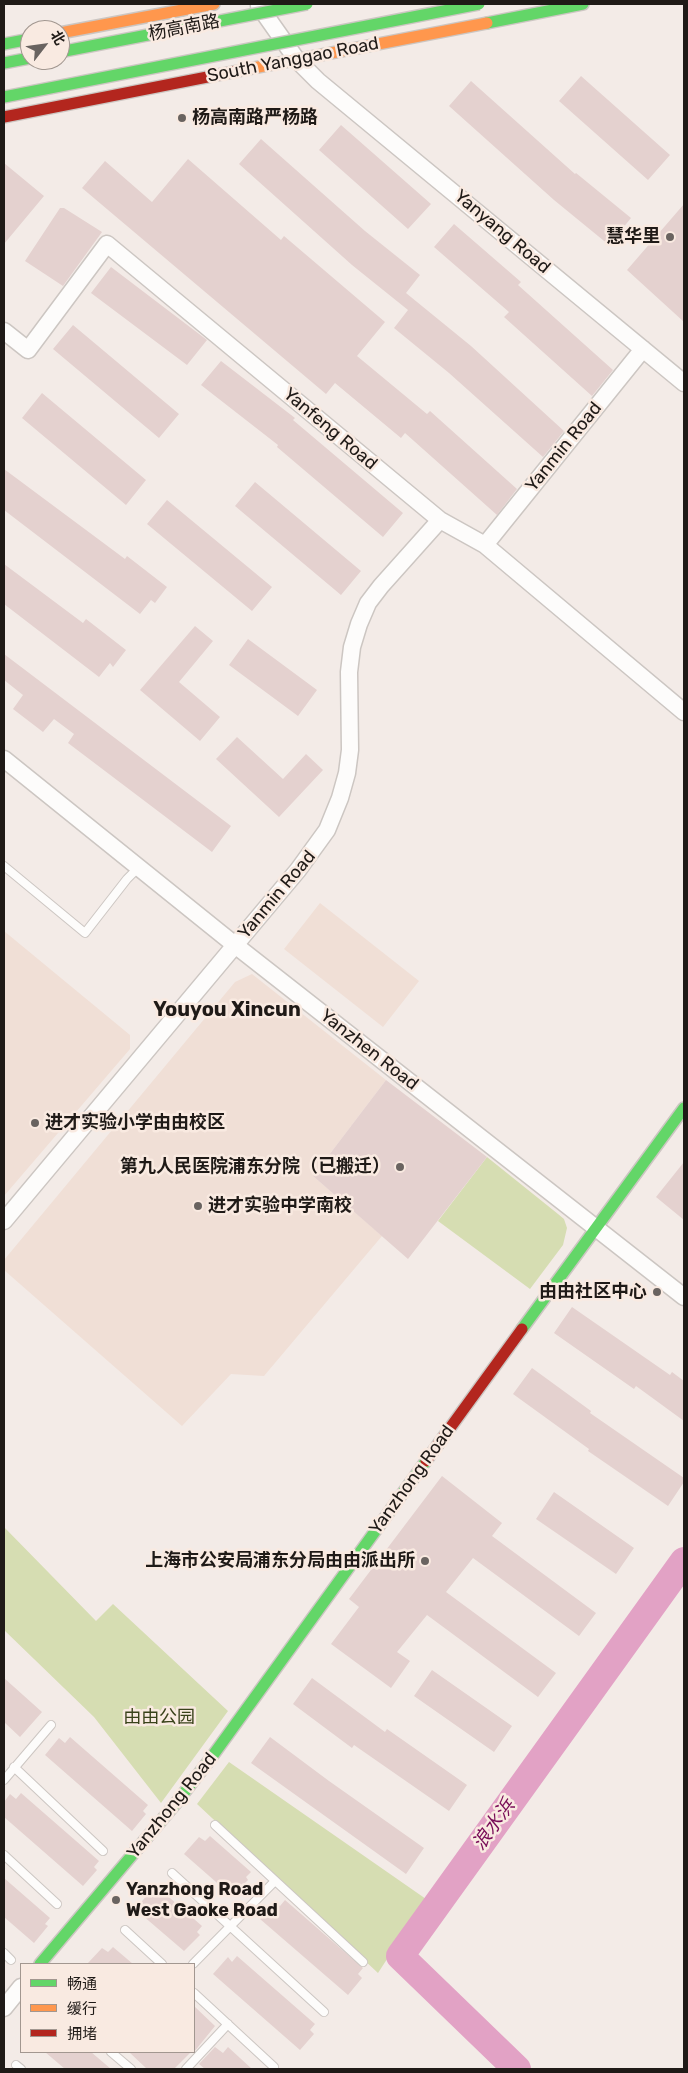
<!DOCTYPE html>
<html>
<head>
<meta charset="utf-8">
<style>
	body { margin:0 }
	#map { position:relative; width:688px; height:2073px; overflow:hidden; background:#f3ebe7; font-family:Rubik,"Noto Sans SC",sans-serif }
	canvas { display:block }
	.frame { position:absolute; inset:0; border:5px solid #1f1a17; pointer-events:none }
	.legend { position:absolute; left:20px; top:1963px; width:175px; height:90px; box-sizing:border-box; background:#f9eae1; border:1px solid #a29790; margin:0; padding:6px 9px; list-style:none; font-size:15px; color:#1f1a17 }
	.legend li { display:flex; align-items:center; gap:10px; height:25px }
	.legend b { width:25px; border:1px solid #a29790 }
	.north { position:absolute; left:20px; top:20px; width:50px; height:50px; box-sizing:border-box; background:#f9eae1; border:1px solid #a29790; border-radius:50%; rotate:60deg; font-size:14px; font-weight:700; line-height:20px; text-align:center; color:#1f1a17 }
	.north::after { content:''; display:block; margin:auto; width:18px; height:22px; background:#696360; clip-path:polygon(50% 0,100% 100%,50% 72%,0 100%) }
</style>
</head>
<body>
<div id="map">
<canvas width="688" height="2073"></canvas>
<div class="frame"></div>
<ul class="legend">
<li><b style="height:6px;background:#63d668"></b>畅通</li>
<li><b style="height:6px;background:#ff974d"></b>缓行</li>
<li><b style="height:6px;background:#b3261e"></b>拥堵</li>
</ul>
<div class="north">北</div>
</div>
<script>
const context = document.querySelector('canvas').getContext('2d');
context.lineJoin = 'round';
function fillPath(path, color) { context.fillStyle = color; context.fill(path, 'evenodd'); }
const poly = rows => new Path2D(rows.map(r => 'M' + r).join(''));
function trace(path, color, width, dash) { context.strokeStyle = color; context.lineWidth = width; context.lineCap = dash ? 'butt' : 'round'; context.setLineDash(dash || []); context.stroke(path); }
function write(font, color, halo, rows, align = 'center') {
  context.font = font + ' Rubik,"Noto Sans SC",sans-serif'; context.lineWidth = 5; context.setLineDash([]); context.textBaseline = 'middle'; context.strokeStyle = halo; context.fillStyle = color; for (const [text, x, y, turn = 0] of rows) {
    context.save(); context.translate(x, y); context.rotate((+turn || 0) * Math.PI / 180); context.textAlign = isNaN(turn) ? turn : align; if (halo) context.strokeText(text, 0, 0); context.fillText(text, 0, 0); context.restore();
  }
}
const built = poly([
	[320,903,419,981,383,1027,284,949],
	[4,931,130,1035,130,1049,4,1196],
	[252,974,386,1080,313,1176,382,1236,264,1376,231,1374,182,1426,4,1270,4,1260,235,982]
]);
const green = poly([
	[487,1157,558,1214,564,1219,567,1228,563,1245,530,1289,438,1221],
	[4,1527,96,1621,113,1604,228,1711,161,1803,94,1717,4,1630],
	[229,1762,426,1899,378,1973,197,1804]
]);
const river = poly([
	[517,2069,400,1956,684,1561]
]);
const building = poly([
	[581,76,670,155,648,180,559,101],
	[471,81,575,174,576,173,631,218,609,245,554,200,449,106],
	[341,125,431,204,408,229,319,150],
	[261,139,365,231,420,275,406,293,471,346,564,431,543,457,449,373,394,328,408,310,352,265,239,164],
	[188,159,281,240,284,236,385,322,357,356,427,414,430,411,517,489,497,515,405,433,401,438,335,383,326,394,82,188,105,161,152,202],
	[4,163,44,196,4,244],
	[684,204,684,322,627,270],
	[60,208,64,208,102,232,63,286,25,261],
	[454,224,521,282,518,285,613,370,592,396,504,317,509,312,434,247],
	[111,267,207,340,187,365,91,293],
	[73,325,179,414,159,438,53,349],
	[221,361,295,418,293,420,403,513,383,537,277,447,278,445,201,385],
	[42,393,146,480,126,505,22,418],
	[4,469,125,559,127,556,167,587,155,603,151,600,140,614,4,510],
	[255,482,361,571,341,595,235,506],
	[167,500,272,587,252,611,147,524],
	[4,564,83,623,86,619,126,650,113,667,110,663,99,677,4,604],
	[195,626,213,641,179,682,220,717,200,741,140,690],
	[248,639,317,690,298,716,229,665],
	[4,654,231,826,212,852,68,743,74,734,54,719,43,732,13,709,23,695,4,680],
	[237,737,283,779,306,754,323,770,279,817,216,759],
	[386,1080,487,1157,408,1259,313,1176],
	[684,1162,684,1220,656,1197],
	[572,1307,670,1375,672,1372,684,1381,684,1421,636,1386,634,1389,554,1333],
	[532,1368,591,1411,590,1413,684,1478,684,1482,668,1506,588,1451,589,1449,513,1394],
	[442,1476,502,1523,492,1536,596,1613,579,1636,473,1558,446,1592,556,1673,538,1697,427,1615,397,1652,410,1661,391,1688,331,1644,359,1607,349,1599],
	[554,1492,634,1548,616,1574,536,1519],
	[432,1670,512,1726,494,1752,414,1696],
	[4,1678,42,1712,20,1737,4,1722],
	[312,1678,385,1732,387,1729,467,1785,449,1811,354,1745,352,1748,293,1704],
	[70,1737,148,1805,143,1811,146,1814,132,1831,45,1755,59,1738,65,1743],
	[270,1737,329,1781,424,1848,406,1874,251,1763],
	[21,1793,99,1861,94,1867,97,1870,83,1886,4,1817,4,1802,10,1794,16,1799],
	[210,1836,251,1872,246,1877,248,1880,232,1896,184,1854,199,1837,205,1841],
	[4,1878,50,1918,45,1924,48,1926,34,1943,4,1917],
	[151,1891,157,1896,162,1891,202,1926,197,1932,200,1935,184,1951,135,1909],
	[285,1900,363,1968,358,1974,362,1978,348,1995,260,1919,275,1902,280,1906],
	[113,1947,133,1964,87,1964,102,1948,108,1952],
	[237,1956,315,2024,310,2030,314,2034,300,2050,213,1974,228,1957,232,1962],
	[194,2006,215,2026,194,2052],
	[215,2047,223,2053,228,2047,252,2069,205,2069,199,2064],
	[45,2052,91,2052,111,2069,65,2069],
	[129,2052,191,2052,174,2069,147,2069]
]);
const lane = poly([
	[4,866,85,933,127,879,140,866],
	[14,1767,103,1851],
	[4,1780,51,1725],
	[215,1825,363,1962],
	[4,1855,57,1904],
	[172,1873,324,2012],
	[125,1930,162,1964],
	[4,1953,11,1960],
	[193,1964,275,1881],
	[194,1993,274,2067],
	[111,2052,131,2069],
	[16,2065,21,2069],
	[186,2069,228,2024]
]);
const street = poly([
	[259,6,297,60,318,81,684,383],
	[4,331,28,350,107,244,440,520,485,545,684,712],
	[485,545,643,349],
	[4,759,235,945,684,1297],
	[4,1221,298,870,327,830,340,798,347,773,350,750,349,672,352,647,359,624,368,603,381,586,440,520],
	[4,2008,21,1987]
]);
const fast = poly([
	[487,23,583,4],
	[4,44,30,39],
	[4,63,30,58],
	[522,1329,684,1108],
	[40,1964,177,1802,211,1758,426,1461]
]);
const slow = poly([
	[60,33,214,4],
	[248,69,487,23]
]);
const jam = poly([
	[4,117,248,69],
	[426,1461,522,1329]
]);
const fastBridge = poly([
	[60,52,307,4],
	[4,97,479,4]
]);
const markers = [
	[182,118,5,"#696360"],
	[670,237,5,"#696360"],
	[35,1123,5,"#696360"],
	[400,1167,5,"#696360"],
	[198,1206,5,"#696360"],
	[657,1292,5,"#696360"],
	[425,1561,5,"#696360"],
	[116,1900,5,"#696360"]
];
const streetNames = [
	["杨高南路",184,28,-11],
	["South Yanggao Road",293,60,-11],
	["Yanyang Road",502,232,40],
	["Yanfeng Road",330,429,40],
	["Yanmin Road",564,447,-51],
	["Yanmin Road",277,895,-50],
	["Yanzhen Road",369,1050,38],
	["Yanzhong Road",412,1480,-54],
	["Yanzhong Road",172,1806,-51]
];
const poiNames = [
	["杨高南路严杨路",192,118],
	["慧华里",660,237,"right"],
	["进才实验小学由由校区",45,1123],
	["第九人民医院浦东分院（已搬迁）",390,1167,"right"],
	["进才实验中学南校",208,1206],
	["由由社区中心",647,1292,"right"],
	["上海市公安局浦东分局由由派出所",415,1561,"right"],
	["Yanzhong Road",126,1890],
	["West Gaoke Road",126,1911]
];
const parkNames = [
	["由由公园",159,1718]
];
const waterNames = [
	["浪水浜",494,1825,-54]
];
const quarterNames = [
	["Youyou Xincun",227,1010]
];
fillPath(built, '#f0dfd6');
fillPath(green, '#d6ddb2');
trace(river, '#e2a2c5', 28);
fillPath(building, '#e4d1cf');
trace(lane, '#ccc6c2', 10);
trace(street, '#ccc6c2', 19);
trace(fast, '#ccc6c2', 14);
trace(slow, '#ccc6c2', 14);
trace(jam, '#ccc6c2', 14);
trace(lane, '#fdfcfb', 8);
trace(street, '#fdfcfb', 16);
trace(fast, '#63d668', 11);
trace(slow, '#ff974d', 11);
trace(jam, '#b3261e', 11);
trace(fastBridge, '#ccc6c2', 14, []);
trace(fastBridge, '#63d668', 11);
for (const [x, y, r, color] of markers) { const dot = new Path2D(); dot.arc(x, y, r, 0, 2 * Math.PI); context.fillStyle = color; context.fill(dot); trace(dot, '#f9eae1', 2); }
write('18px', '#1f1a17', '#f9eae1', streetNames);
write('bold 18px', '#1f1a17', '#f9eae1', poiNames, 'left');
write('18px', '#39421a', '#f9eae1', parkNames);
write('italic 19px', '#780b57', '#f9eae1', waterNames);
write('bold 20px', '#1f1a17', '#f9eae1', quarterNames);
</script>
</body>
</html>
